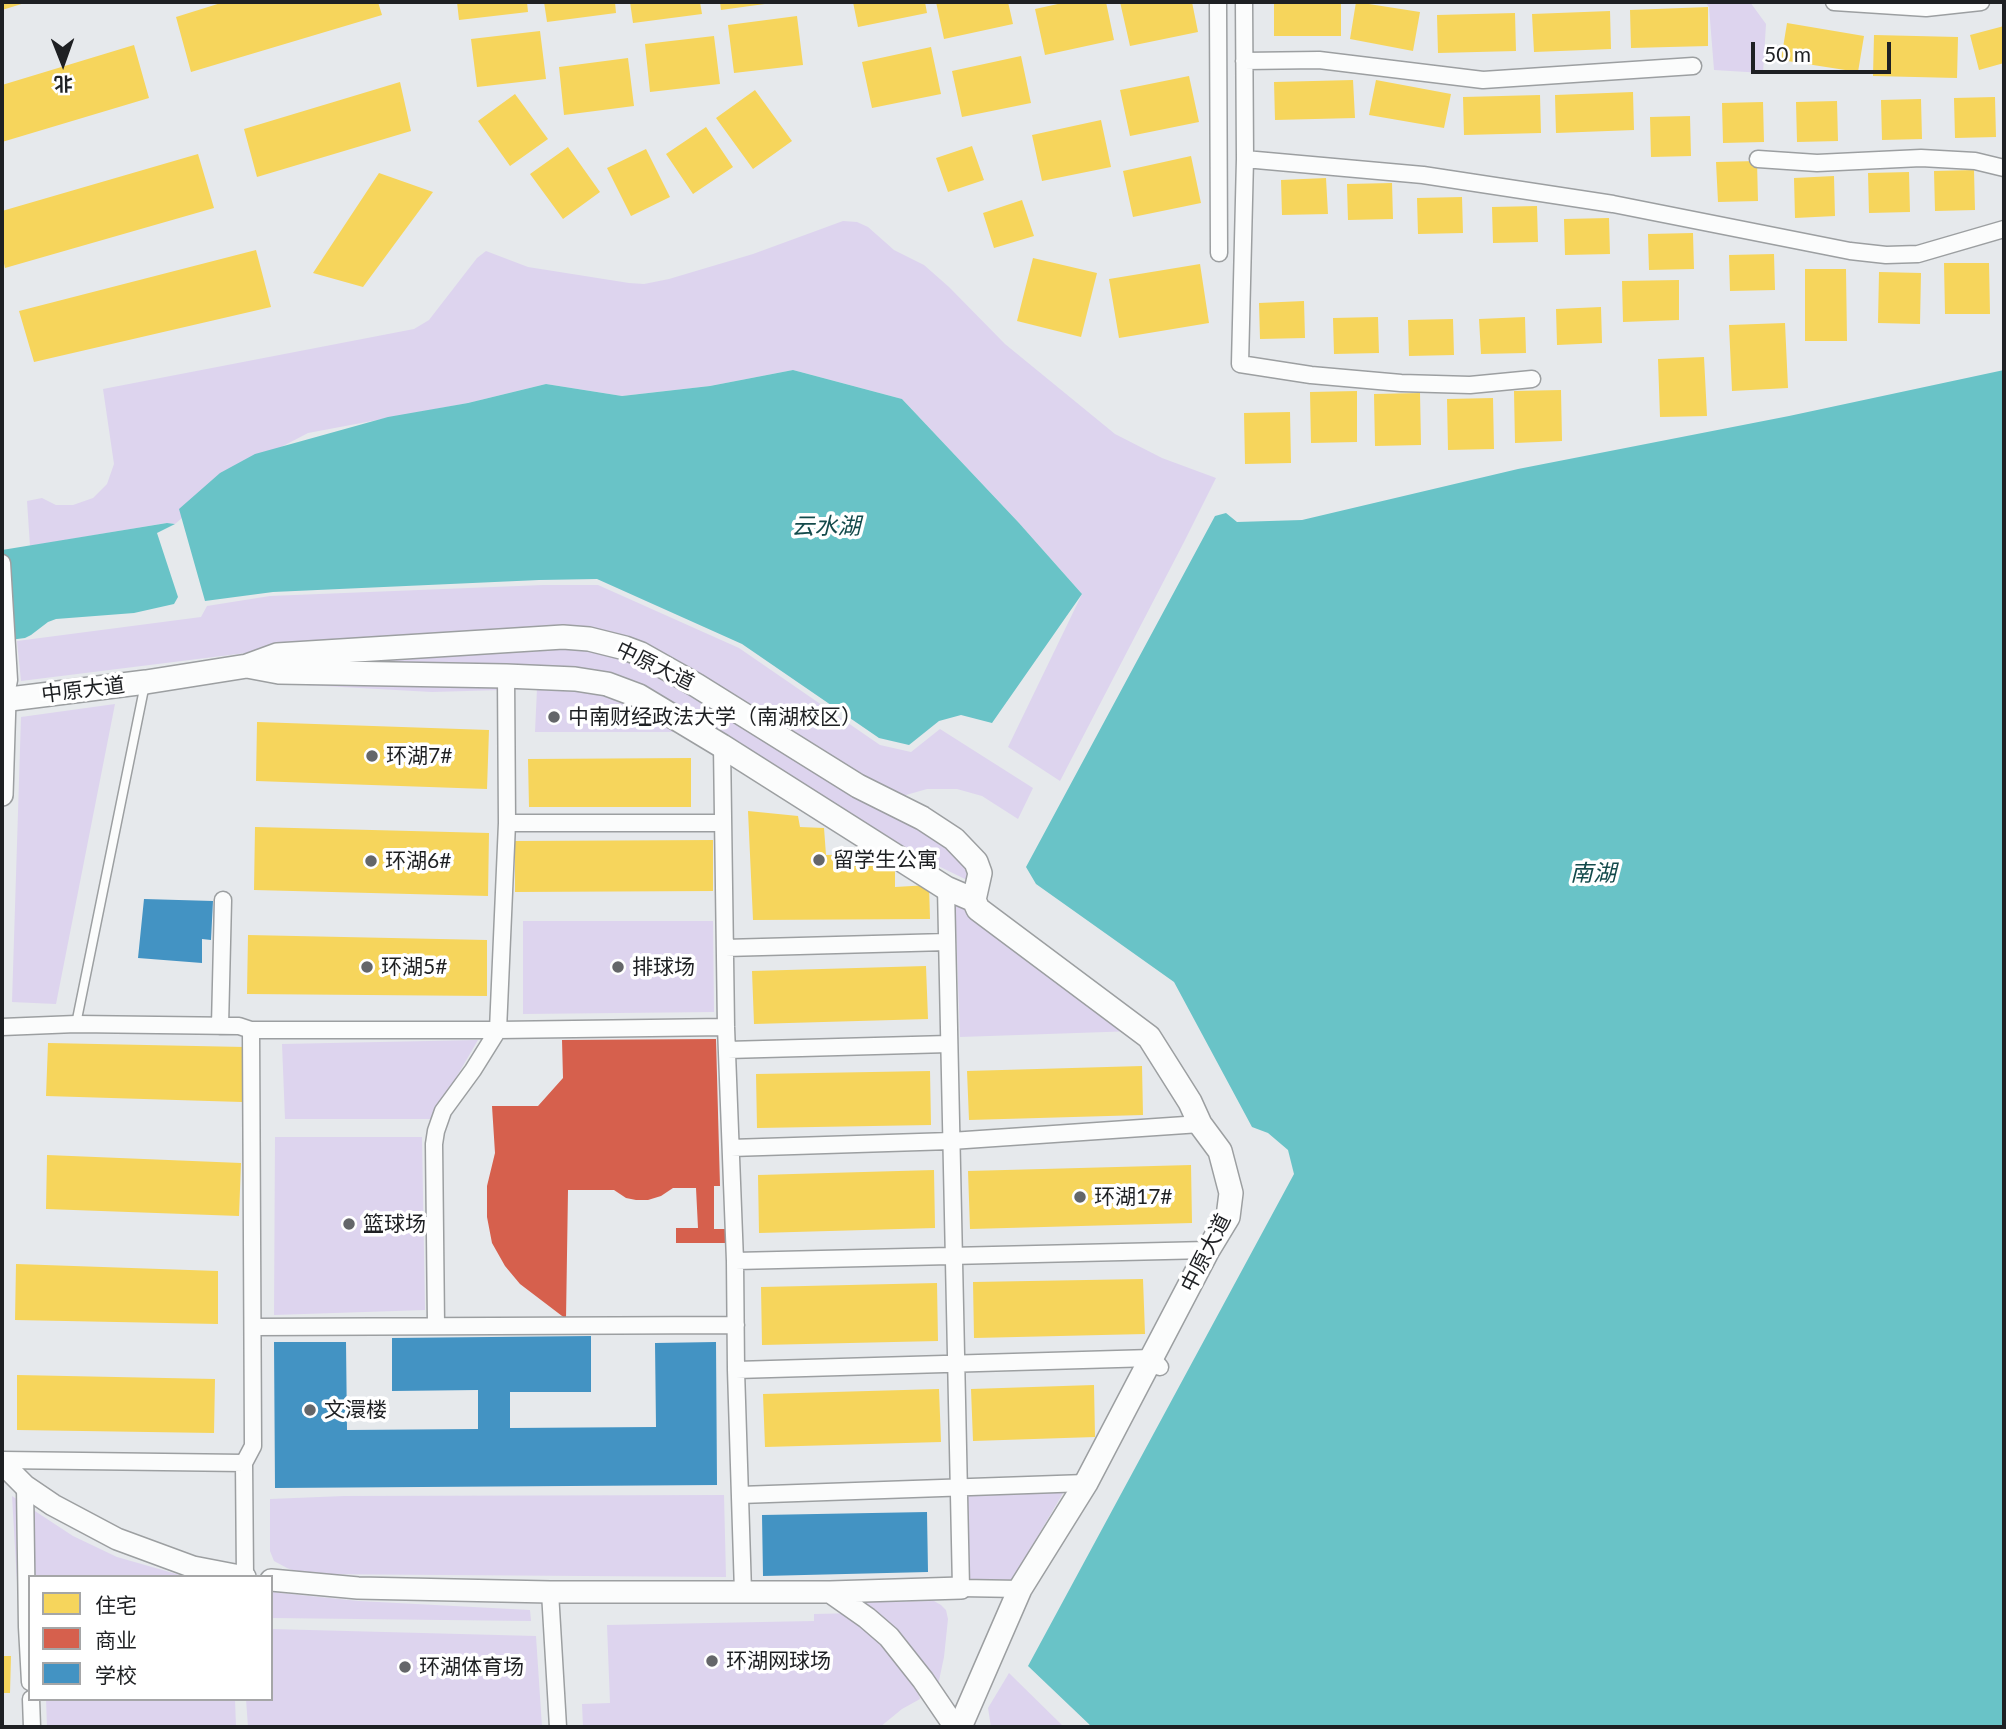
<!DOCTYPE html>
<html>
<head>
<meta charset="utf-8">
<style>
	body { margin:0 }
	#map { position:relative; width:2006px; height:1729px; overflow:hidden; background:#e6e9ec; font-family:Lato,"Noto Sans SC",sans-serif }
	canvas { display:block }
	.frame { position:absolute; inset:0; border:4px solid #1e2023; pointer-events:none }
	.legend { position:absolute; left:28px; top:1575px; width:245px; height:126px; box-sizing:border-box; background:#fff; border:2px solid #a5a6a7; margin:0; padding:9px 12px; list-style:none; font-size:21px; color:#1e2023 }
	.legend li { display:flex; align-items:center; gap:14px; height:35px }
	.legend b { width:35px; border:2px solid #a5a6a7 }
	.north { position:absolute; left:28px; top:28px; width:70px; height:70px; -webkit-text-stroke:5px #fff; paint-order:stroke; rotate:179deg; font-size:19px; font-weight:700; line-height:28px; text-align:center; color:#1e2023 }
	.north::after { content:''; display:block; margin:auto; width:24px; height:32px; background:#1e2023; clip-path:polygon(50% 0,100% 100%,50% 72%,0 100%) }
	.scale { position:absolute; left:1751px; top:42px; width:140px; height:32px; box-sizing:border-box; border:4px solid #1e2023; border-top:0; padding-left:9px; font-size:21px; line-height:24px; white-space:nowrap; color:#1e2023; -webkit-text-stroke:5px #fff; paint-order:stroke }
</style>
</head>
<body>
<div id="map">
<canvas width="2006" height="1729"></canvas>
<div class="frame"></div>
<ul class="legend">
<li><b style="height:19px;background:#f6d55c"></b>住宅</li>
<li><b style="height:19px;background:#d6604d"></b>商业</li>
<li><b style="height:19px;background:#4393c3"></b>学校</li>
</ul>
<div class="north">北</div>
<div class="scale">50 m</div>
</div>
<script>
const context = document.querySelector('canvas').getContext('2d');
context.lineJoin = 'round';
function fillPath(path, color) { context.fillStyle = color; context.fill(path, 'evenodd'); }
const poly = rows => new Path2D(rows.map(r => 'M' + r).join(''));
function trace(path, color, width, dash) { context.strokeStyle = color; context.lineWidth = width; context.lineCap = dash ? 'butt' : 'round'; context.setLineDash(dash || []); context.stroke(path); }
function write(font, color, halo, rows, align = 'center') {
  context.font = font + ' Lato,"Noto Sans SC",sans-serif'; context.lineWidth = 7; context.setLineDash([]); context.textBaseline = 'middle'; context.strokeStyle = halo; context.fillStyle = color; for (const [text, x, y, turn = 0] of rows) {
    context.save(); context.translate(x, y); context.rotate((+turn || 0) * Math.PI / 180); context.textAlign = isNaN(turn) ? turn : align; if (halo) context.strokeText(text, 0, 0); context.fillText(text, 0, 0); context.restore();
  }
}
const green = poly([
	[1705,2,1750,2,1766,24,1763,73,1714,70,1709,7],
	[843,221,857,222,868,227,894,250,924,265,949,287,1005,344,1115,434,1162,458,1216,478,1184,542,1060,781,1008,747,1082,594,1019,523,902,399,793,370,710,386,622,396,546,384,468,403,308,433,239,469,175,524,166,523,30,546,27,501,42,498,56,505,73,505,93,498,107,484,114,464,103,389,414,329,429,320,477,258,486,251,528,267,629,283,644,284,669,279,753,254],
	[543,585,598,585,739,648,880,745,911,752,940,729,1033,788,1018,819,982,796,957,789,927,789,892,799,633,644,262,651,21,681,17,641,201,617,207,606,270,596],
	[592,645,650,665,963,858,969,881,873,834,681,732,535,732,537,689,432,692,287,684,304,657],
	[115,704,56,1004,12,1002,21,717],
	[955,900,1135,1031,960,1037],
	[523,921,713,921,714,1012,523,1014],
	[478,1040,432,1119,285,1119,282,1044],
	[275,1137,422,1137,425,1310,274,1315],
	[1066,1488,1011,1582,964,1583,963,1491],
	[724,1495,726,1577,303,1574,287,1568,274,1561,270,1551,270,1499,344,1496],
	[12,1496,73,1536,117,1557,187,1577,30,1577,19,1616],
	[271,1592,359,1601,530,1610,531,1621,271,1618],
	[934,1601,941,1605,946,1610,948,1619,944,1657,937,1690,860,1602],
	[858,1613,915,1671,920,1699,902,1709,880,1727,583,1727,582,1704,610,1703,607,1625,814,1621,814,1614],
	[271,1629,536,1636,542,1727,248,1727,246,1699,271,1699],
	[1009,1673,1064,1727,991,1727,988,1708],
	[46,1699,235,1699,236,1727,47,1727]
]);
const water = poly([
	[793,370,902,399,1019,523,1082,594,992,723,961,715,939,721,909,745,879,738,742,644,597,579,539,580,273,592,205,601,179,509,220,473,255,454,388,417,468,403,546,384,622,396,710,386],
	[2004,370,2004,1727,1092,1727,1028,1666,1294,1174,1288,1150,1268,1133,1252,1127,1174,982,1036,884,1026,867,1215,516,1226,513,1237,522,1302,520,1518,469,1789,416],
	[167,523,175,524,157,533,178,597,174,604,134,613,56,619,48,622,31,635,25,638,2,641,2,550]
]);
const homes = poly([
	[2,2,28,2,2,10],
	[224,2,378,2,382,15,191,72,176,17],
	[457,2,527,2,528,12,459,20],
	[544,2,615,2,616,13,547,22],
	[630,2,700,2,702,14,633,23],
	[720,2,772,2,772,3,721,10],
	[853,2,925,2,927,13,858,27],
	[936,2,1008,2,1013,24,944,39],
	[1067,2,1106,2,1114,40,1045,55,1035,9],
	[1120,2,1192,2,1198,32,1130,46],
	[1274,2,1341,2,1341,36,1274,36],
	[1356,2,1420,12,1413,51,1350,39],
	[1708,7,1708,46,1631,48,1630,10],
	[1610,11,1611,49,1534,52,1532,14],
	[1515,13,1516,51,1438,53,1437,15],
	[797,16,803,65,734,73,728,25],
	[1787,23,1864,36,1858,72,1781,60],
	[2004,26,2004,63,1979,70,1970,35],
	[540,31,546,79,477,87,471,39],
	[1874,35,1958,37,1957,78,1873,76],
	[714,36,720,84,650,92,645,44],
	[134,45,149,98,2,142,2,85],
	[931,47,941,94,872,108,862,62],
	[1021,56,1031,103,962,117,952,71],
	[628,58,634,106,564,115,559,67],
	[1189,76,1199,122,1130,136,1120,90],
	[1353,80,1355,118,1275,120,1274,82],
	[1376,80,1451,94,1444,128,1369,115],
	[400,82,411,131,257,177,244,129],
	[755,90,792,141,753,169,716,118],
	[1633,92,1634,130,1556,133,1555,95],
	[515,94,548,139,510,166,478,121],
	[1540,95,1541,133,1464,135,1463,97],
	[1995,97,1996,137,1955,138,1954,98],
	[1921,99,1922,139,1882,140,1881,100],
	[1837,101,1838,141,1797,142,1796,102],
	[1763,102,1764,142,1723,143,1722,103],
	[1690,116,1691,156,1651,157,1650,117],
	[1101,120,1111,167,1042,181,1032,135],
	[706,127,733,167,693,194,666,154],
	[972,146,984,180,948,192,936,158],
	[568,147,600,192,563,219,530,174],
	[646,149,670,197,631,216,607,168],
	[198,154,214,208,5,268,2,255,2,211],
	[1191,156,1201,203,1133,217,1123,171],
	[1757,161,1758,201,1718,202,1716,162],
	[1974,170,1975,210,1935,211,1934,171],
	[1909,172,1910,212,1869,213,1868,173],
	[379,173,433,192,363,287,313,273],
	[1834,176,1835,216,1795,218,1794,178],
	[1326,178,1328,214,1282,215,1281,180],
	[1392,183,1393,219,1348,220,1347,184],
	[1462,197,1463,233,1418,234,1417,198],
	[1022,200,1034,236,994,248,983,213],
	[1537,206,1538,242,1493,243,1492,207],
	[1609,218,1610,254,1565,255,1564,219],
	[1693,233,1694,269,1649,270,1648,234],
	[256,250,271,307,34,362,19,311],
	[1774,254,1775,290,1730,291,1729,255],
	[1033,258,1097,273,1081,337,1017,321],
	[1944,263,1989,263,1990,314,1945,314],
	[1200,264,1209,323,1119,338,1109,279],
	[1805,269,1846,269,1847,341,1805,341],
	[1879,272,1921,273,1920,324,1878,323],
	[1679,280,1679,320,1623,322,1622,281],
	[1304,301,1305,338,1260,339,1259,303],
	[1601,307,1602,343,1557,345,1556,309],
	[1378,317,1379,353,1334,354,1333,318],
	[1525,317,1526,353,1481,354,1479,319],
	[1453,319,1454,355,1409,356,1408,320],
	[1785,323,1788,388,1732,391,1729,325],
	[1704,357,1707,416,1660,417,1658,359],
	[1561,390,1562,441,1515,443,1514,391],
	[1357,391,1357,442,1311,443,1310,392],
	[1420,393,1421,445,1375,446,1374,394],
	[1493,398,1494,449,1448,450,1447,399],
	[1290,412,1291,463,1245,464,1244,413],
	[257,722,489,730,487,789,256,781],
	[691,758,691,807,529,807,528,759],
	[748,811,798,816,800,827,824,828,826,855,880,854,895,866,895,887,929,885,930,919,753,920],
	[255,827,489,833,488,896,254,890],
	[713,840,713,891,515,892,515,841],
	[248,935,487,940,487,996,247,994],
	[926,966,928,1019,754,1024,752,971],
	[48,1043,245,1047,242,1102,46,1096],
	[1142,1066,1143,1115,969,1120,967,1071],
	[930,1071,931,1125,757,1128,756,1074],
	[47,1155,241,1163,239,1216,46,1209],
	[1191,1165,1192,1223,970,1229,968,1171],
	[934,1170,935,1228,759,1233,758,1175],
	[16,1264,218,1271,218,1324,15,1320],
	[1143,1279,1145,1334,974,1338,973,1282],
	[937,1283,938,1341,762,1345,761,1287],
	[17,1375,215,1379,214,1433,17,1430],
	[1094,1385,1095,1437,973,1441,971,1389],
	[939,1389,941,1442,765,1447,763,1394],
	[2,1656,11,1656,10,1693,2,1693]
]);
const shops = poly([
	[716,1039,720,1186,714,1186,714,1229,725,1229,726,1243,676,1243,676,1228,698,1228,696,1188,673,1188,661,1196,648,1200,636,1200,626,1198,614,1190,568,1190,566,1319,520,1284,505,1266,492,1243,487,1217,487,1186,495,1153,492,1106,538,1106,563,1078,562,1040]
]);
const schools = poly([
	[144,899,213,901,211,940,202,939,202,963,138,958],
	[591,1336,591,1392,510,1392,510,1428,656,1427,655,1343,716,1342,717,1485,275,1488,274,1342,346,1342,347,1430,478,1429,478,1390,392,1391,392,1338],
	[927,1512,928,1572,763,1576,762,1515]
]);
const service = poly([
	[76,1024,145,684]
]);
const minor = poly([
	[1218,2,1219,253],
	[1244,2,1245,159,1240,364,1311,375,1401,383,1470,385,1532,379],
	[1834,2,1926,8,1981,2],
	[1244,61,1319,60,1483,80,1693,66],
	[1245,159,1423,175,1613,204,1850,251,1886,255,1918,254,2004,229],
	[1758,159,1817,163,1921,158,1975,161,2004,168],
	[2,563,9,680,5,700],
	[722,746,726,1027,735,1261,736,1370,743,1592],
	[507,823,723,823],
	[946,888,961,1588,1020,1589],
	[725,948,947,942],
	[220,1026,223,900],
	[2,1027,76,1024,239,1026,251,1030,498,1030,726,1027],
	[727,1050,949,1044],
	[731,1148,951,1141,1200,1124],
	[735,1261,1208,1250],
	[436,1325,434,1144,436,1131,443,1111,473,1070,498,1030,507,823,506,676],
	[253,1327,736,1325],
	[736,1370,1152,1358,1160,1367],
	[2,1460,244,1463],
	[25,1486,27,1627,30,1682],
	[740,1495,1086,1483],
	[245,1577,244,1463,253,1446,251,1030],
	[550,1592,558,1727],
	[31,1699,32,1727]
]);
const tertiary = poly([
	[2,795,5,700],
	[2,1463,25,1486,53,1505,117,1539,193,1567,245,1577],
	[271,1580,358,1588,550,1592,830,1592,961,1588],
	[830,1592,867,1618,889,1637,923,1680,955,1727]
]);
const secondary = poly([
	[247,666,279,672,506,676,575,679,607,684,639,696,722,746,946,888,974,900,978,909,1149,1037,1190,1102,1200,1124,1220,1151,1231,1193,1228,1217,1208,1250,1086,1483,1020,1589,960,1727],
	[2,700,146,682,247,666,277,655,563,637,589,639,625,648,641,654,696,685,858,786,922,818,954,839,976,862,980,873,974,900]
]);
const markers = [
	[554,717,7,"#646669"],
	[372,756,7,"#646669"],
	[819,860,7,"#646669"],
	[371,861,7,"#646669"],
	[367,967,7,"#646669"],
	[618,967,7,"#646669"],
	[1080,1197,7,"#646669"],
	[349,1224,7,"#646669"],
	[310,1410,7,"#646669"],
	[712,1661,7,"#646669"],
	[405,1667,7,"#646669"]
];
const streetNames = [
	["中原大道",655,666,26],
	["中原大道",83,690,-7],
	["中原大道",1206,1253,-63]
];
const poiNames = [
	["中南财经政法大学（南湖校区）",568,717],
	["环湖7#",386,756],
	["留学生公寓",833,860],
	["环湖6#",385,861],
	["环湖5#",381,967],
	["排球场",632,967],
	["环湖17#",1094,1197],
	["篮球场",363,1224],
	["文澴楼",324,1410],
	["环湖网球场",726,1661],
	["环湖体育场",419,1667]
];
const waterNames = [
	["云水湖",826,527],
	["南湖",1593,874]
];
fillPath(green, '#ddd4ee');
fillPath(water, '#69c3c7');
fillPath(homes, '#f6d55c');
fillPath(shops, '#d6604d');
fillPath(schools, '#4393c3');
trace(service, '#9c9fa1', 11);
trace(minor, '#9c9fa1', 19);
trace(tertiary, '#9c9fa1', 24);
trace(secondary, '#9c9fa1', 26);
trace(service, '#fbfcfc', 8);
trace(minor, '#fbfcfc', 16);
trace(tertiary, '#fbfcfc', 21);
trace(secondary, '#fbfcfc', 23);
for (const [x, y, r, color] of markers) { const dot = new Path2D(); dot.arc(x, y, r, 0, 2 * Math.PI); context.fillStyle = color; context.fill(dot); trace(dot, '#fff', 2.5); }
write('21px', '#1e2023', '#fff', streetNames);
write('21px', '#1e2023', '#fff', poiNames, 'left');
write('italic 23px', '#134a4b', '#fff', waterNames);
</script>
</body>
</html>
